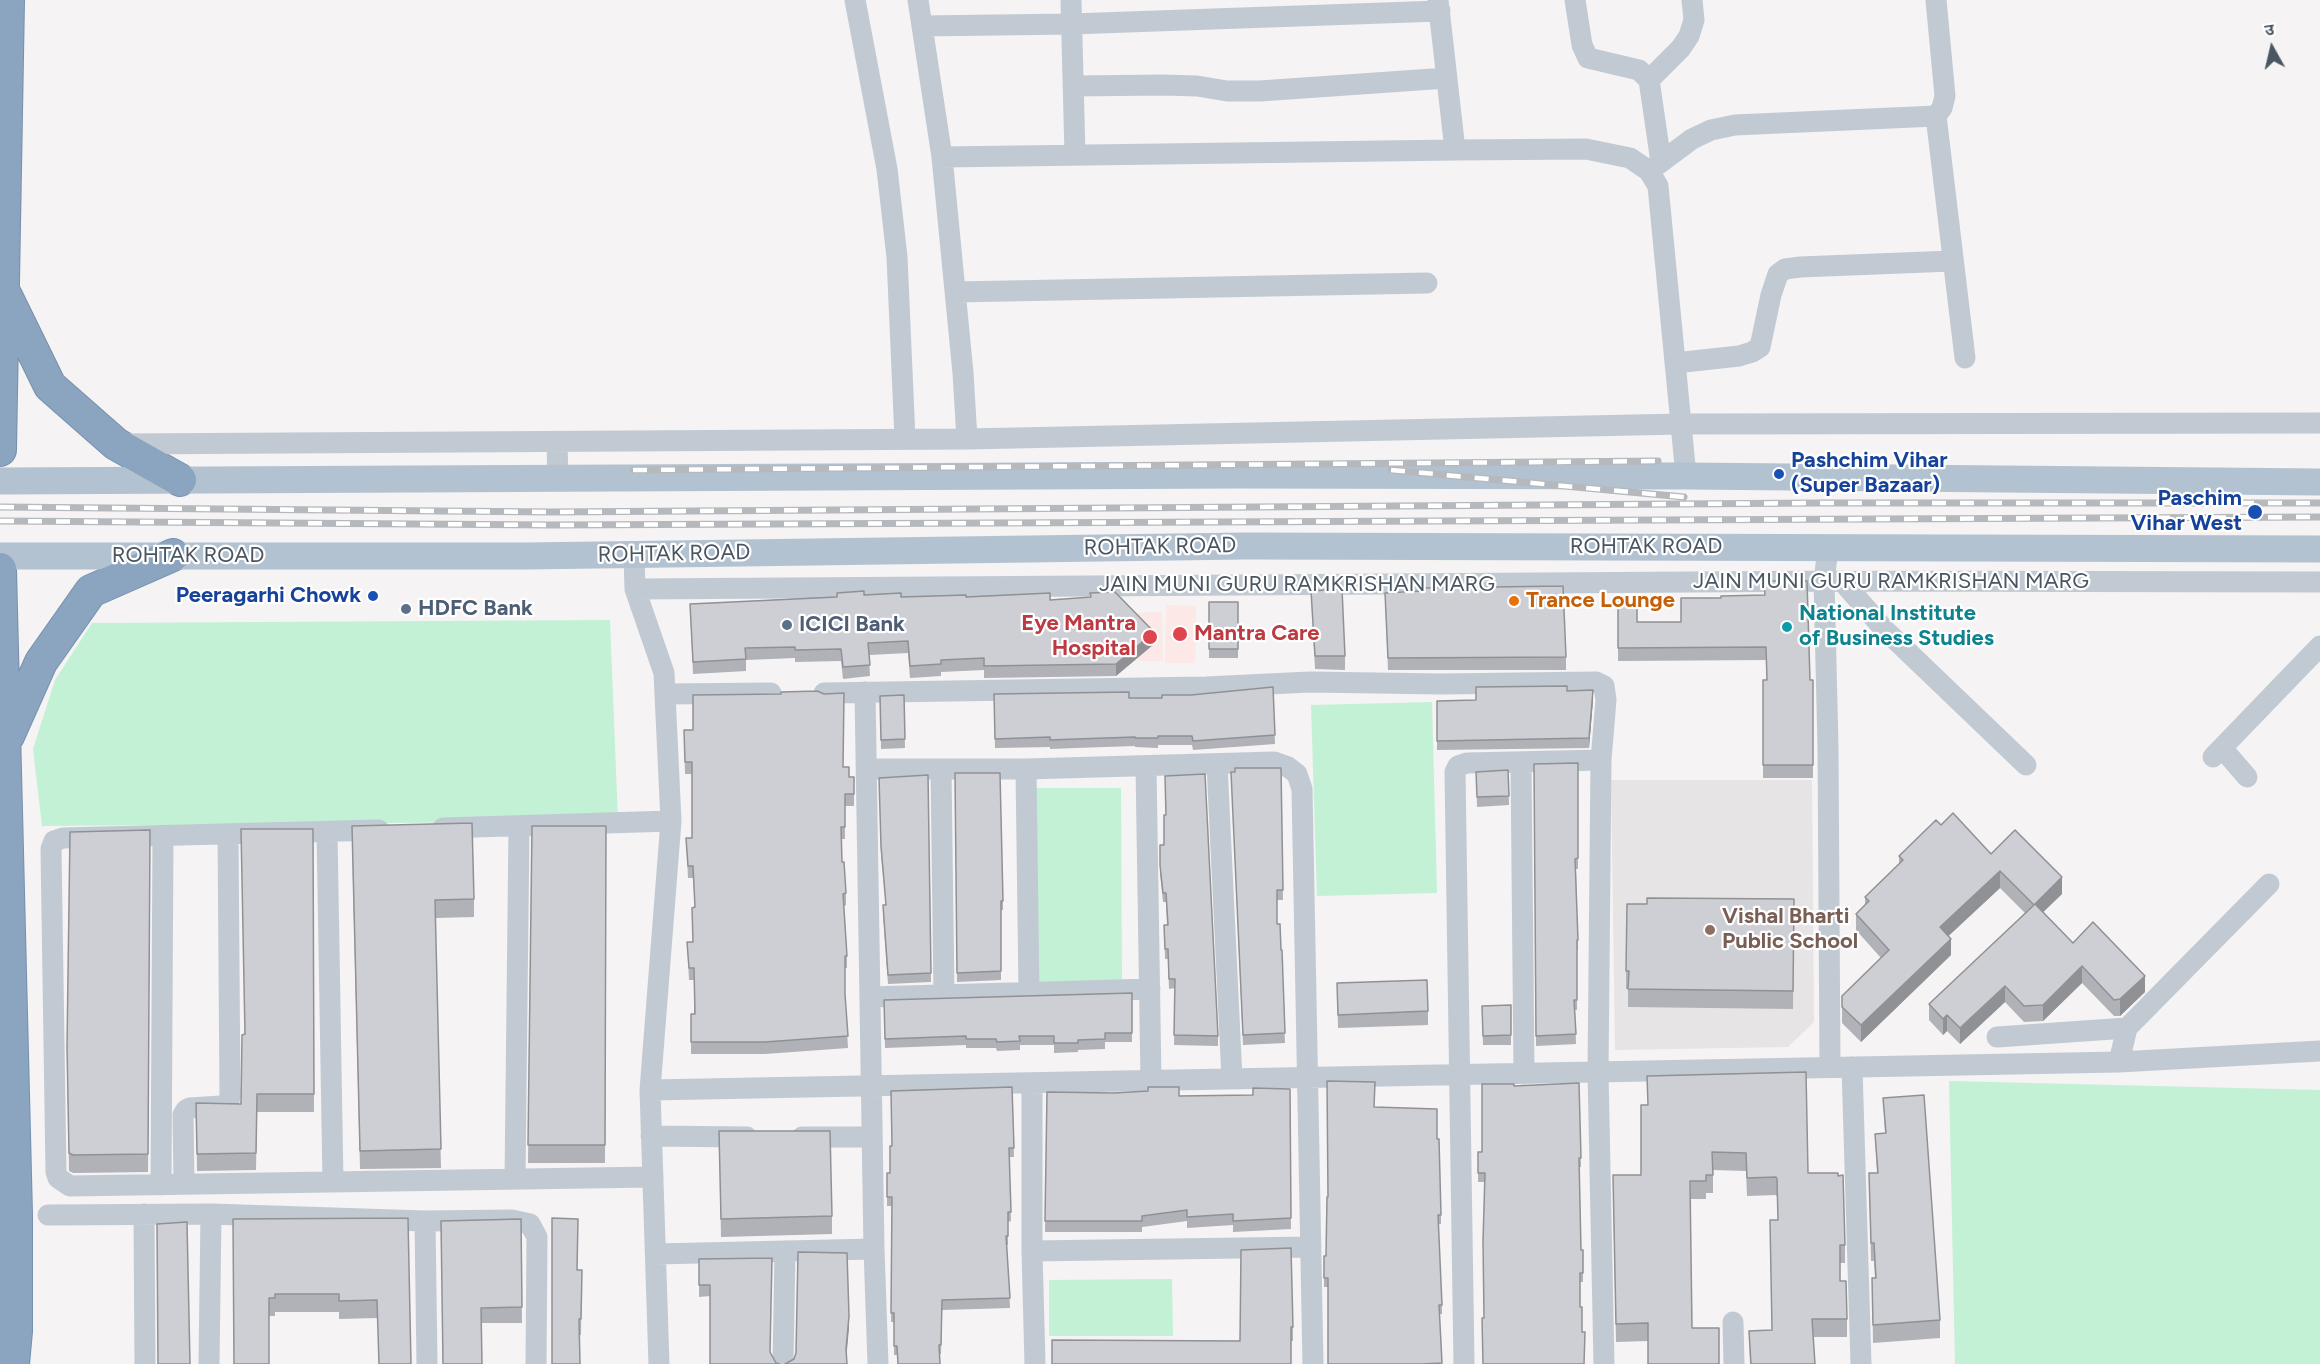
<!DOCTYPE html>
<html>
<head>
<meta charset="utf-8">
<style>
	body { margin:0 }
	#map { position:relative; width:2320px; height:1364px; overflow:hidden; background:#f5f3f3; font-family:Figtree,"Noto Sans Devanagari",sans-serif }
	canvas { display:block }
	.north { position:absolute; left:2242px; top:18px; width:60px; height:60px; -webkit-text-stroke:4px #fff; paint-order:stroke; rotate:352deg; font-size:16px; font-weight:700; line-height:24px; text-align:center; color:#4a5661 }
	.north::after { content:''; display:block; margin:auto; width:21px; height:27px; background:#4a5661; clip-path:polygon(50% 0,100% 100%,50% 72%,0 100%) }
</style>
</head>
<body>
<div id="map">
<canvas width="2320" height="1364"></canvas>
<div class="north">उ</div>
</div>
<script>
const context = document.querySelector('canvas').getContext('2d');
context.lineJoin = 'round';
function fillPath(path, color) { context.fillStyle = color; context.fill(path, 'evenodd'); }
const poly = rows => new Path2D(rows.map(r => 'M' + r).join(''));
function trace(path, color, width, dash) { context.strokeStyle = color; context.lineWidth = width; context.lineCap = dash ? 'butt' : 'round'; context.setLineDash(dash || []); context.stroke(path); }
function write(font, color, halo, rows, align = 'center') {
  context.font = font + ' Figtree,sans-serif'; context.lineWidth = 4.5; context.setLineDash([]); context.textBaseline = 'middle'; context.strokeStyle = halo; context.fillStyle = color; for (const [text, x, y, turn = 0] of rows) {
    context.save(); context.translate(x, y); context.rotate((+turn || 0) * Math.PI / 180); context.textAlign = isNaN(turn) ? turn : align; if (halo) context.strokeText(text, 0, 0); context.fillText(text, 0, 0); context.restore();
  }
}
const education = poly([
	[1611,780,1812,780,1814,1022,1788,1047,1615,1050]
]);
const medical = poly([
	[1166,605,1196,606,1195,663,1165,663],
	[1162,612,1163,661,1138,661,1137,613]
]);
const green = poly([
	[610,620,618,821,42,826,33,749,55,680,92,623],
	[1432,702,1437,893,1317,896,1311,705],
	[1029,788,1121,788,1122,982,1030,982],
	[1949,1081,2320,1090,2320,1364,1955,1364],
	[1172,1279,1173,1336,1049,1336,1049,1280]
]);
const minor = poly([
	[855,0,887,169,897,257,905,439],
	[918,0,942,157,963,373,967,439],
	[1071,0,1075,155],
	[1438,0,1455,150,1586,149,1630,158,1649,171,1658,186,1686,476],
	[1575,0,1582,45,1588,58,1639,70,1649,80,1661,162],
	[922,26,1071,24,1440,11],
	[1649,80,1681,48,1689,36,1694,20,1692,0],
	[1073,86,1163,85,1197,86,1227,91,1260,91,1447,78],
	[1936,116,1965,358],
	[942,157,1455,150],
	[1649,171,1692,139,1711,130,1735,125,1936,116,1942,108,1945,96,1936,0],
	[955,292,1427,283],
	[1675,363,1739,356,1752,352,1760,347,1771,295,1778,274,1785,269,1800,267,1952,261],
	[557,443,558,479],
	[120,444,967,439,1681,424,2320,423],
	[1828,548,1824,581,1828,747,1830,1067],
	[634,555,635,589,664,673,671,821,650,1090,659,1364],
	[1842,581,1884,629,2026,765],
	[635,589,1842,581,2320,582],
	[865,692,874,1249,878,1364],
	[824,693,1206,687,1310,682,1442,684,1596,682,1604,686,1606,700,1601,760],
	[665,694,771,693],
	[2222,748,2247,777],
	[2213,757,2320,646],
	[1521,762,1524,1074],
	[1217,764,1232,1079],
	[1146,766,1151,1081],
	[867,769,1026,769,1274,762,1288,767,1297,774,1302,789,1313,1364],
	[941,769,944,995],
	[1026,769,1029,993],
	[443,828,671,821],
	[379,830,63,838,54,841,51,849,56,1172,58,1178,70,1186,653,1177],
	[327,832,333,1182],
	[870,997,1150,989],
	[1997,1037,2127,1028],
	[2119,1062,2127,1028,2269,884],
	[1852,1067,1861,1364],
	[1032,1083,1032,1251,1035,1364],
	[650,1090,2119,1062,2320,1051],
	[651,1136,747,1137],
	[802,1137,872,1137],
	[515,1179,519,826],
	[184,1184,183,1115,186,1110,190,1108,221,1106,228,1103,230,1097,228,835],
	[161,1185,163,836],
	[144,1214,145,1364],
	[48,1215,211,1214,425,1221,512,1220,530,1224,537,1237,536,1364],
	[425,1221,427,1364],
	[1032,1251,1311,1247],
	[656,1254,874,1249],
	[1733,1322,1734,1364],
	[209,1364,211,1214],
	[783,1364,785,1251],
	[1464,1364,1455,772,1458,766,1467,763,1601,760,1598,1072,1604,1364]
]);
const major = poly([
	[0,481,1238,475,1686,476,2320,482],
	[0,556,526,556,1244,546,2320,549]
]);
const highway = poly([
	[6,296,50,386,116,444,180,480],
	[0,450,8,0],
	[0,569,16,1215,16,1331,13,1364],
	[8,736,41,662,91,591,173,555]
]);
const rail = poly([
	[633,470,1658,461],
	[1391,470,1684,497],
	[0,507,552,512,1819,503,2320,503],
	[0,521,553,525,2320,517]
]);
const wall = poly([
	[1311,591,1345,656,1345,670,1315,669],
	[1385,593,1566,657,1566,670,1388,670],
	[864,595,901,597,1050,600,1154,644,1116,676,984,678,984,670,941,672,941,676,910,678,908,653,869,655,870,676,843,679,841,661,795,662,795,658,746,660,746,671,693,674,690,604],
	[1618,598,1637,622,1681,622,1721,598,1810,680,1813,680,1813,778,1763,778,1763,680,1767,680,1766,660,1618,661],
	[1209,602,1238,602,1238,658,1209,658],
	[1273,687,1275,744,1193,750,1192,745,1158,745,1158,748,1135,747,1135,746,1076,748,1050,749,1050,747,995,748,994,694,1129,698,1162,698],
	[1567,691,1593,700,1589,748,1437,750,1437,701,1476,700],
	[904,695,905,748,881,749,880,696],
	[684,730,843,767,849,777,854,794,854,806,845,806,845,839,841,839,842,862,846,893,846,905,844,906,847,956,847,968,845,968,845,994,848,1048,765,1054,691,1054,691,1014,694,1014,694,980,689,980,687,942,693,942,692,908,695,907,693,878,688,878,686,838,692,838,692,774,685,774],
	[1578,763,1578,869,1576,869,1578,950,1577,950,1577,1010,1575,1010,1576,1044,1536,1046,1534,764],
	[1281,768,1283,900,1277,900,1277,924,1281,950,1285,1043,1243,1045,1231,772],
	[1508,770,1509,805,1477,807,1476,772],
	[955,773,1003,901,1003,910,1001,910,1001,980,957,982],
	[928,775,931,982,888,984,883,914,883,905,886,905,881,855,879,778],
	[1941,825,1991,854,2062,894,2043,912,2073,943,2145,992,2120,1016,2114,1016,2082,983,2043,1021,2024,1022,2005,1002,1960,1044,1947,1031,1943,1035,1929,1020,1929,1004,2025,913,2000,888,1948,936,1951,955,1861,1042,1842,1023,1842,996,1881,958,1856,930,1856,914,1865,905,1865,897,1899,864,1899,856],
	[532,826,606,826,605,1163,528,1163],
	[313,829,314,1112,257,1112,256,1170,197,1171,196,1103,241,1104,244,1034],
	[150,830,148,1172,73,1173,69,1171,67,1047],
	[352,844,474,899,474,917,435,918,441,1168,360,1169],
	[1160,845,1164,845,1218,1036,1218,1046,1174,1045,1175,988,1169,989,1168,959,1165,959,1164,925,1167,925,1166,902,1163,902,1160,874],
	[1794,899,1793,1009,1628,1007,1628,989,1626,989,1626,971,1647,904],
	[1337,983,1428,1011,1428,1025,1338,1028],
	[884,1000,1132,1033,1132,1042,1105,1042,1105,1049,1078,1050,1078,1052,1054,1053,1054,1045,1020,1045,1020,1050,997,1051,996,1048,966,1048,966,1045,885,1048],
	[1511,1005,1511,1045,1483,1045,1482,1006],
	[1579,1083,1581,1167,1579,1167,1581,1250,1583,1250,1583,1282,1580,1282,1484,1318,1485,1182,1478,1182,1478,1152,1482,1152,1514,1086],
	[1012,1087,1014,1157,1009,1157,1011,1221,1008,1222,1008,1245,1007,1245,1010,1308,942,1310,941,1354,894,1355,894,1322,891,1322,892,1206,887,1206,887,1173,890,1173,892,1146],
	[1290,1089,1291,1229,1233,1232,1233,1225,1187,1228,1187,1221,1142,1227,1142,1232,1045,1232,1047,1092,1114,1093,1179,1096,1253,1095],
	[1883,1098,1940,1320,1940,1338,1873,1343,1872,1278,1875,1278,1874,1261,1871,1261,1869,1173,1877,1173,1875,1134,1885,1133],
	[1647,1105,1808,1173,1845,1245,1845,1263,1840,1263,1840,1281,1847,1319,1847,1337,1813,1337,1815,1364,1750,1364,1749,1331,1772,1330,1778,1220,1777,1197,1776,1195,1747,1196,1746,1171,1713,1170,1713,1193,1706,1193,1706,1199,1691,1199,1648,1341,1616,1342,1613,1193,1641,1175],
	[1374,1107,1437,1139,1441,1215,1441,1224,1438,1224,1442,1305,1442,1314,1439,1314,1442,1364,1328,1364,1328,1287,1324,1287,1324,1265,1326,1256],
	[719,1131,832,1216,832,1234,721,1237],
	[408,1218,377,1318,339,1319,339,1312,275,1312,275,1316,269,1316,233,1219],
	[521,1219,522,1323,481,1323,443,1364],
	[699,1259,770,1352,776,1363,710,1364,710,1296,699,1297],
	[577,1270,582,1270,581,1335,580,1335],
	[1293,1327,1293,1341,1240,1341]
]);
const shadedWall = poly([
	[1154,632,1154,644,1116,676,1116,664],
	[1593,690,1593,700,1589,748,1589,738],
	[2000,871,2000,888,1940,944,1940,927],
	[2062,877,2062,894,2035,920,2035,904],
	[1951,939,1951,955,1861,1042,1861,1025],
	[2082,966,2082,983,2043,1021,2043,1005],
	[2145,976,2145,992,2120,1016,2120,999],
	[2005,986,2005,1002,1960,1044,1960,1028],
	[1947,1015,1947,1031,1943,1035,1943,1019],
	[849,1316,849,1328,846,1361,846,1349]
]);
const building = poly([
	[1764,581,1807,581,1810,680,1813,680,1813,765,1763,765,1763,680,1767,680,1766,647,1618,648,1618,598,1637,598,1637,622,1681,622,1681,598,1721,598,1721,596,1765,595,1764,581],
	[1563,586,1566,657,1388,658,1385,593,1422,591,1422,588,1563,586],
	[1342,589,1345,656,1315,656,1311,591,1342,589],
	[864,591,864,595,901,593,901,597,966,595,966,597,1050,593,1050,600,1091,597,1090,593,1115,592,1154,632,1116,664,984,666,984,658,941,660,941,664,910,666,908,641,868,643,870,665,843,667,841,649,795,650,795,647,745,648,746,659,693,662,690,604,837,597,837,593,864,591],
	[1209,602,1238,602,1238,649,1209,649,1209,602],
	[1567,686,1567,691,1593,690,1589,738,1437,741,1437,701,1476,700,1476,687,1567,686],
	[1273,687,1275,735,1193,741,1192,736,1158,736,1158,738,1135,738,1135,737,1076,739,1050,740,1050,737,995,739,994,694,1129,692,1129,698,1162,698,1162,695,1191,695,1273,687],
	[817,691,824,694,844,693,843,767,849,767,849,777,854,777,854,794,845,794,845,827,841,827,842,862,844,862,846,893,843,894,847,956,845,956,845,994,848,1036,765,1042,691,1042,691,1014,695,1014,694,968,689,968,687,942,693,942,692,908,695,907,693,866,688,866,686,838,692,838,692,762,685,762,684,730,693,730,693,695,781,694,781,692,817,691],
	[904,695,905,739,881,740,880,696,904,695],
	[1578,763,1578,858,1575,859,1578,940,1577,940,1577,1000,1574,1000,1576,1034,1536,1036,1534,764,1578,763],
	[1235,768,1281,768,1283,890,1277,890,1277,924,1280,924,1281,950,1282,950,1285,1033,1243,1035,1231,772,1235,772,1235,768],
	[1508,770,1509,796,1477,797,1476,772,1508,770],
	[955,773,1000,773,1003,901,1001,901,1001,971,957,973,955,773],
	[1205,774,1218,1036,1174,1035,1175,979,1169,979,1168,949,1165,949,1164,925,1168,925,1166,893,1163,893,1160,865,1160,845,1164,845,1164,815,1166,815,1165,776,1205,774],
	[928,775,931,973,888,975,883,905,886,905,881,846,879,778,928,775],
	[1953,813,1991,854,2015,830,2062,877,2035,904,2073,943,2093,922,2145,976,2120,999,2114,1000,2082,966,2043,1005,2024,1006,2005,986,1960,1028,1947,1015,1943,1019,1929,1004,2034,905,2000,871,1940,927,1951,939,1861,1025,1842,1007,1842,996,1889,950,1856,914,1869,901,1865,897,1903,860,1899,856,1936,820,1941,825,1953,813],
	[472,823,474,899,435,900,441,1149,360,1151,352,826,472,823],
	[532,826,606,826,605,1145,528,1145,532,826],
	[241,829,313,829,314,1094,257,1094,256,1153,197,1154,196,1103,241,1104,242,1035,245,1034,241,829],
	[150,830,148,1154,73,1155,69,1153,67,1047,70,832,150,830],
	[1647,898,1794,899,1793,991,1628,989,1629,971,1626,971,1627,904,1647,904,1647,898],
	[1427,980,1428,1011,1338,1015,1337,983,1427,980],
	[1132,993,1132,1033,1105,1033,1105,1039,1078,1040,1078,1043,1054,1043,1054,1036,1019,1036,1020,1041,997,1042,996,1039,966,1039,966,1036,885,1039,884,1000,1132,993],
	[1511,1005,1511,1035,1483,1036,1482,1006,1511,1005],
	[1806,1072,1808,1173,1838,1173,1838,1176,1843,1175,1845,1245,1840,1245,1840,1281,1846,1281,1847,1319,1812,1319,1815,1364,1751,1364,1749,1331,1772,1330,1770,1220,1778,1220,1777,1179,1776,1177,1747,1178,1746,1153,1712,1152,1713,1175,1706,1175,1706,1181,1690,1181,1692,1328,1719,1328,1719,1364,1648,1364,1648,1323,1616,1324,1613,1175,1641,1175,1641,1105,1648,1105,1647,1076,1806,1072],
	[1327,1081,1375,1082,1374,1107,1437,1109,1437,1139,1439,1139,1441,1215,1438,1215,1442,1305,1439,1305,1442,1363,1421,1364,1328,1364,1328,1278,1324,1278,1324,1256,1326,1256,1327,1197,1328,1197,1327,1081],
	[1579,1083,1581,1158,1579,1158,1581,1250,1583,1250,1583,1273,1580,1273,1580,1307,1582,1307,1582,1332,1585,1332,1584,1364,1483,1364,1482,1318,1484,1318,1483,1241,1485,1173,1478,1173,1478,1152,1482,1152,1482,1084,1514,1084,1514,1086,1579,1083],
	[1012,1087,1014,1148,1009,1148,1011,1212,1008,1212,1008,1236,1006,1236,1010,1298,942,1300,941,1345,939,1345,940,1364,898,1364,897,1346,894,1346,894,1313,891,1313,892,1197,887,1197,887,1173,890,1173,890,1146,892,1146,891,1091,1012,1087],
	[1148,1087,1179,1087,1179,1096,1253,1095,1253,1088,1290,1089,1291,1218,1233,1221,1233,1214,1187,1217,1187,1210,1142,1216,1142,1221,1045,1221,1047,1092,1114,1093,1148,1091,1148,1087],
	[1924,1095,1940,1320,1873,1325,1872,1278,1876,1278,1874,1243,1871,1243,1869,1173,1878,1173,1875,1134,1886,1133,1883,1098,1924,1095],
	[719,1131,830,1131,832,1216,721,1219,719,1131],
	[408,1218,411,1364,379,1364,377,1300,339,1301,339,1294,275,1294,275,1298,269,1298,269,1364,234,1364,233,1219,408,1218],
	[552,1218,578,1219,577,1270,582,1270,581,1319,579,1319,580,1364,552,1364,552,1218],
	[521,1219,522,1307,481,1308,482,1364,443,1364,441,1221,521,1219],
	[187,1222,190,1364,158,1364,157,1224,187,1222],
	[1291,1248,1293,1327,1291,1327,1291,1364,1052,1364,1052,1340,1240,1341,1241,1250,1291,1248],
	[798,1252,847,1253,849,1316,846,1349,847,1364,785,1364,794,1359,796,1353,798,1252],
	[772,1258,770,1352,776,1363,780,1364,710,1364,710,1285,699,1285,699,1259,772,1258]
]);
const markers = [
	[1779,474,6,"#1a4fb4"],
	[2255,512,8,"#1a4fb4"],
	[373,596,6,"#1a4fb4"],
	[1514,601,6,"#e8710a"],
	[406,609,6,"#5c6f8a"],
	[787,625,6,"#5c6f8a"],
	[1787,627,6,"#0f9aa8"],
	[1180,634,8,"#e0444e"],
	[1150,637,8,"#e0444e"],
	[1710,930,6,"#8d6e63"]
];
const transitNames = [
	["Pashchim Vihar",1791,461,"left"],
	["(Super Bazaar)",1791,486,"left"],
	["Paschim",2242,499],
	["Vihar West",2242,524],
	["Peeragarhi Chowk",361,596]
];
const streetNames = [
	["ROHTAK ROAD",1160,547,-1],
	["ROHTAK ROAD",1646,547],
	["ROHTAK ROAD",674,554,-1],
	["ROHTAK ROAD",188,556],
	["JAIN MUNI GURU RAMKRISHAN MARG",1891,582],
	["JAIN MUNI GURU RAMKRISHAN MARG",1297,585]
];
const foodNames = [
	["Trance Lounge",1526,601]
];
const serviceNames = [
	["HDFC Bank",418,609],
	["ICICI Bank",799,625]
];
const cultureNames = [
	["National Institute",1799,614],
	["of Business Studies",1799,639]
];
const healthNames = [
	["Eye Mantra",1136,624],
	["Hospital",1136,649],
	["Mantra Care",1194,634,"left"]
];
const educationNames = [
	["Vishal Bharti",1722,917],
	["Public School",1722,942]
];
fillPath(education, '#e6e4e5');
fillPath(medical, '#fce8e6');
fillPath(green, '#c3f1d5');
trace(highway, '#7690ad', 34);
trace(minor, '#c1cad2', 21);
trace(major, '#b3c2d1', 27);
trace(highway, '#8ba5c1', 32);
trace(rail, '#b5b8bd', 7);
trace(rail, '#fff', 4.5, [14]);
fillPath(wall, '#b0b2b7');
fillPath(shadedWall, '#909195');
fillPath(building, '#cdcfd5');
trace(building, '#909195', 1.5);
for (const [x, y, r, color] of markers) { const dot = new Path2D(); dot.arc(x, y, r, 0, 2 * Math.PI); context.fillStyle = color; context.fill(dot); trace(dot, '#fff', 2); }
write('bold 22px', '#164399', '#fff', transitNames, 'right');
write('22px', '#4a5661', '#fff', streetNames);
write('bold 22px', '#c56008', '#fff', foodNames, 'left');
write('bold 22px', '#4e5e75', '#fff', serviceNames, 'left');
write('bold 22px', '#0d838f', '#fff', cultureNames, 'left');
write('bold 22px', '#be3a42', '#fff', healthNames, 'right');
write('bold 22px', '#785e54', '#fff', educationNames, 'left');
</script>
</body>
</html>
